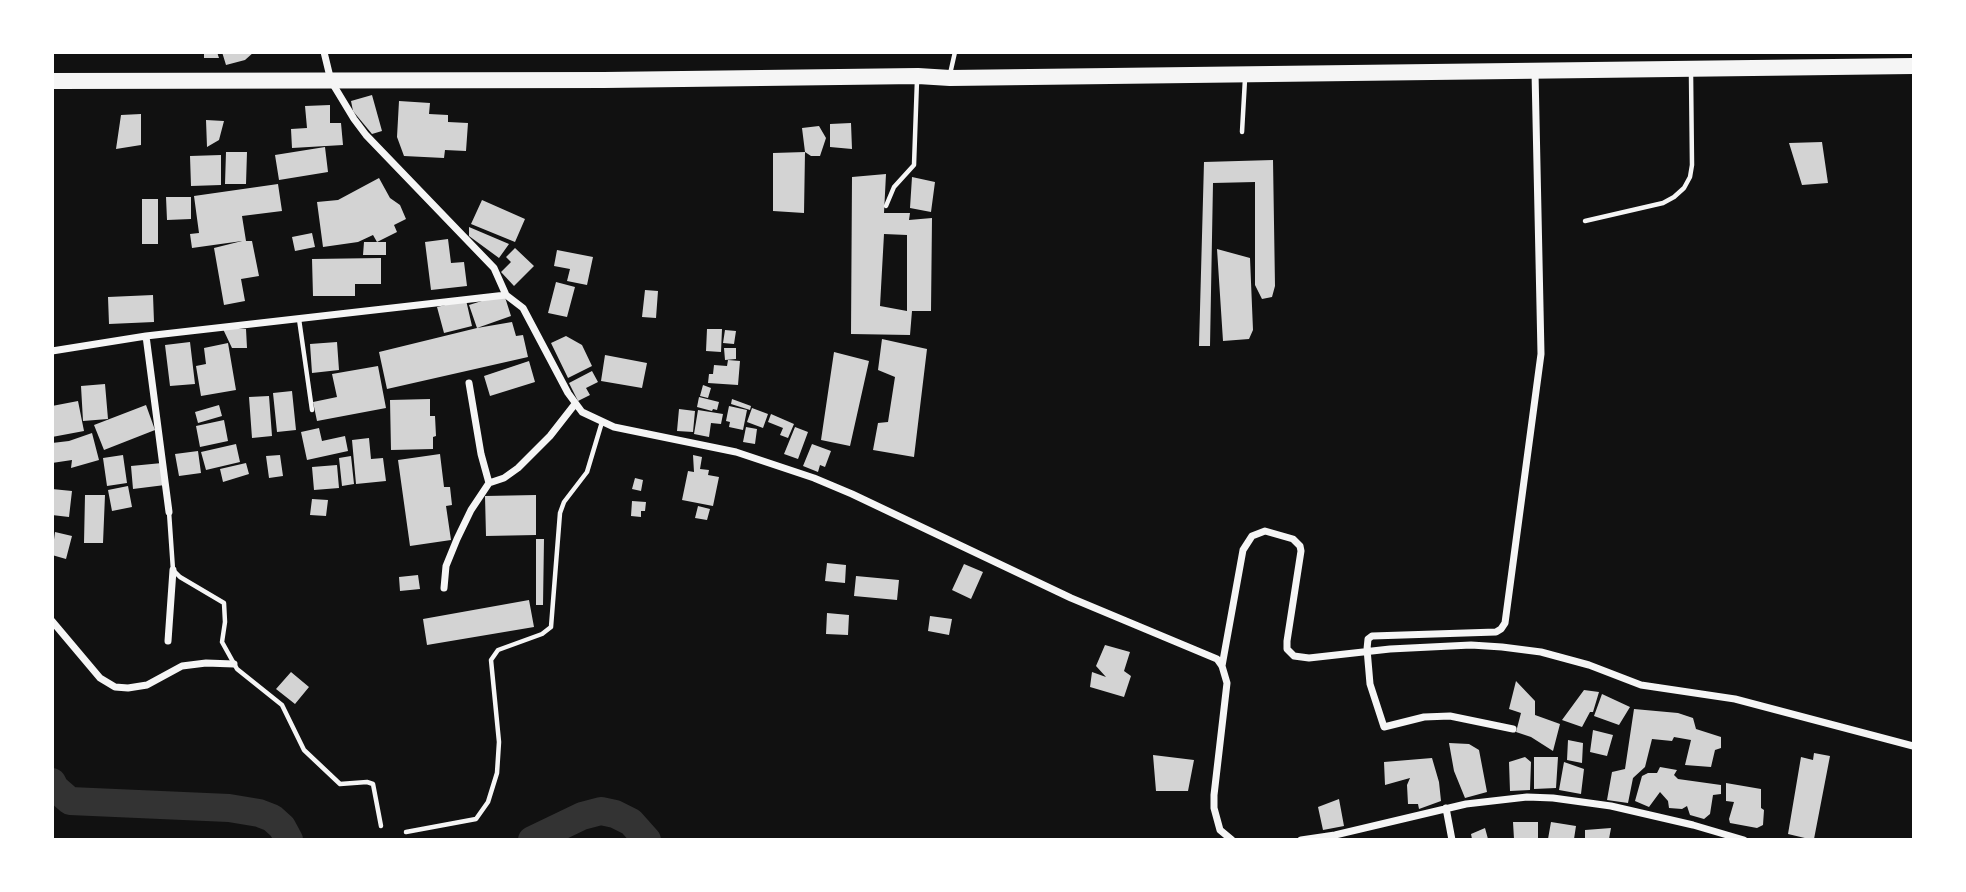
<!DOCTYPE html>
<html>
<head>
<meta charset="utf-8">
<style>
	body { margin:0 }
	#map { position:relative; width:1966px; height:892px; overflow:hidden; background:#111; font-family:"Times New Roman",serif }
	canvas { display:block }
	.frame { position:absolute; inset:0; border:54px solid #fff; pointer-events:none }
</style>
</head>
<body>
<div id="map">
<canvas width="1966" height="892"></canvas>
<div class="frame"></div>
</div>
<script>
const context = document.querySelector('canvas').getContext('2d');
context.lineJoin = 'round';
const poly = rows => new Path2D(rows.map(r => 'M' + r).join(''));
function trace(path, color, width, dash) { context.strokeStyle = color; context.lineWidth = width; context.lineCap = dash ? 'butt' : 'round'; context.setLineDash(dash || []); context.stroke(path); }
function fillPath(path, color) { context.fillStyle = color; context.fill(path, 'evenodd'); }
const river = poly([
	[52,782,55,788,70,801,229,808,259,813,272,818,282,827,289,840],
	[532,840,582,816,601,811,615,814,631,822,647,840]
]);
const building = poly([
	[204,52,217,52,219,58,204,58],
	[222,52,254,52,245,60,226,65],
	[372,95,382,131,372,134,353,111,351,101],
	[399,101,430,103,429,114,448,115,448,122,468,123,466,151,445,150,444,158,404,156,397,137],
	[330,105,330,123,341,123,343,145,292,148,291,129,307,128,305,106],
	[141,114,141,145,116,149,121,115],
	[206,120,224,121,219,140,207,147],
	[851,123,852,149,830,147,830,124],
	[819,126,826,138,820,156,811,156,805,152,802,128],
	[1822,142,1828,183,1802,185,1789,143],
	[325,147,328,172,279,180,275,155],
	[226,152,247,152,246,184,225,184],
	[805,152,804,213,773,211,773,153],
	[221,155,221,185,191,186,190,156],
	[1273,160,1275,286,1272,297,1262,299,1255,285,1255,182,1213,183,1210,346,1199,346,1204,162],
	[886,174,884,213,910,213,909,220,932,218,931,311,912,311,910,335,851,334,852,177],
	[884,234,907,235,907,311,880,306],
	[912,177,935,182,931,212,910,208],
	[379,178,390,198,400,205,406,219,394,225,397,232,377,242,386,242,386,255,363,255,364,242,377,242,373,235,358,242,323,247,317,202,338,200],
	[278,184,282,211,242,216,246,241,252,241,259,276,241,279,245,301,224,305,214,248,242,241,192,248,190,234,199,233,194,196],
	[166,197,191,197,191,219,167,220],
	[142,199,158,199,158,244,142,244],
	[482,200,525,219,515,242,471,224],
	[469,227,509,244,499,258,469,236],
	[312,233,315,247,295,251,292,237],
	[448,239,451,263,464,262,467,286,431,290,425,242],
	[515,248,534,266,514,286,501,272,511,262,506,257],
	[1217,249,1250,258,1253,330,1249,339,1223,341],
	[557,250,593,257,587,285,567,281,570,269,554,266],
	[381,258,381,284,355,284,355,296,313,296,312,259],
	[556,282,575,287,567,317,548,313],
	[645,290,658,291,656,318,642,317],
	[504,294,511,316,477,328,469,305],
	[153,295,154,322,109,324,108,297],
	[466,300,472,326,444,333,437,307],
	[512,322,516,336,523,335,528,357,387,389,379,352,477,328],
	[223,329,246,329,247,348,232,348],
	[707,329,722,329,721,352,706,351],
	[725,330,736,331,734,344,723,343],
	[566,336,582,345,592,366,568,378,551,343],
	[882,339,927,349,914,457,873,450,878,423,888,422,895,377,878,370],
	[190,342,195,384,170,386,165,345],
	[337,342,339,370,312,373,310,344],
	[228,343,236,390,201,396,196,366,206,364,204,348],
	[724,348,736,348,736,359,725,360],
	[834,352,869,361,850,446,821,440],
	[605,355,647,363,642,388,601,381],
	[728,360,740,361,738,385,708,383,709,374,713,374,714,365,727,366],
	[529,361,535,382,490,396,484,376],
	[378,366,386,408,317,421,313,402,337,397,332,374],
	[592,371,598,382,586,388,590,395,578,401,569,383],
	[105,384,108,419,83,421,81,386],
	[703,385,711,388,708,398,700,396],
	[292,391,296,430,277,432,273,393],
	[269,396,272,436,252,438,249,397],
	[699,397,719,402,717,410,713,409,712,411,697,407],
	[430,399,430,416,435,416,436,436,433,437,433,449,391,450,390,400],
	[732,399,751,406,750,410,731,404],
	[78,401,84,431,52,437,52,406],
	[146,405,155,430,104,450,94,425],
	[219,405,222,416,198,423,195,412],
	[729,406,747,410,743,430,729,427,730,422,726,421],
	[752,408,768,414,763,428,747,422],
	[679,409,695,411,693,432,677,431],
	[698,410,723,414,721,424,711,423,709,437,694,434],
	[771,414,794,424,788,438,780,435,783,428,768,422],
	[224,420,228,441,200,447,196,426],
	[746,427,757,429,755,444,743,442],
	[795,427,808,432,798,459,784,454],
	[319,428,322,441,345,436,348,451,307,460,301,432],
	[92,433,99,460,71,468,72,460,52,463,52,443,69,441],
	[369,438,371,459,383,458,386,481,356,484,352,440],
	[236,444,240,462,206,470,201,452],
	[812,444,831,451,825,467,820,465,818,472,803,466],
	[198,451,201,473,179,476,175,454],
	[440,454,444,487,450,487,452,505,446,506,451,540,410,546,398,460],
	[123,455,127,483,107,486,103,458],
	[280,455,283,476,269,478,266,456],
	[693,455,702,457,700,469,709,470,708,475,719,477,713,506,682,500,688,471,694,472],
	[351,456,354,484,342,486,339,458],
	[162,463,165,485,133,489,131,466],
	[246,463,249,474,223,482,220,469],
	[337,465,339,488,314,490,312,467],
	[635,478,643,480,641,491,632,489],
	[128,486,132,507,112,511,108,490],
	[52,489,72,491,69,517,52,515],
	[85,495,105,495,103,543,84,543],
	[536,495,536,535,486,536,485,496],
	[312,499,328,500,326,516,310,515],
	[632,501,646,502,645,511,641,511,641,517,631,516],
	[698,506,710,509,707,520,695,518],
	[55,532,72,536,66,559,52,555],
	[536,539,544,539,543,605,536,605],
	[827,563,846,565,845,583,825,581],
	[964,564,983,572,971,599,952,590],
	[418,575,420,589,400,591,399,577],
	[856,576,899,580,897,600,854,596],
	[529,600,534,627,427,645,423,619],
	[827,613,849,615,848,635,826,634],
	[930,616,952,619,949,635,928,631],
	[1105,645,1130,652,1124,671,1131,676,1124,697,1090,687,1092,672,1106,677,1096,666],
	[291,672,309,687,295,704,276,689],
	[1516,681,1535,701,1535,715,1560,724,1553,751,1531,737,1516,732,1521,713,1509,709],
	[1584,690,1599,692,1593,712,1590,712,1582,727,1562,720],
	[1602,694,1630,707,1619,725,1594,716],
	[1634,709,1678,713,1693,718,1696,729,1721,737,1721,748,1715,750,1711,767,1685,765,1691,740,1674,737,1672,741,1652,739,1645,767,1633,778,1628,803,1607,800,1612,772,1625,769],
	[1593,730,1613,735,1607,756,1590,752],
	[1568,740,1583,743,1582,763,1567,760],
	[1449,743,1469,744,1479,750,1487,792,1465,798,1454,771],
	[1814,753,1830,756,1814,839,1809,839,1788,834,1801,757,1813,760],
	[1153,755,1194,760,1188,791,1156,791],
	[1525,757,1531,762,1530,790,1510,791,1509,762],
	[1534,757,1558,757,1556,788,1534,789],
	[1432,758,1439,782,1441,801,1419,809,1418,804,1408,804,1407,785,1410,778,1385,785,1384,762],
	[1564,762,1584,769,1581,794,1559,790],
	[1660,767,1677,770,1674,775,1678,779,1721,785,1721,794,1713,795,1710,814,1704,819,1690,815,1687,806,1682,809,1669,808,1668,801,1660,792,1649,807,1635,801,1642,776,1648,773,1657,773],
	[1726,783,1761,789,1761,808,1764,810,1763,825,1757,828,1730,823,1729,819,1734,802,1726,801],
	[1339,799,1344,826,1323,830,1318,807],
	[1513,822,1538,822,1538,839,1514,839],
	[1551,822,1576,826,1574,839,1548,839],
	[1485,828,1488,839,1472,839,1471,834],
	[1611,828,1609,839,1585,839,1585,830]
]);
const service = poly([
	[950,74,955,52],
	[1242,132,1245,79],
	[886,206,894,187,914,165,917,80],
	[1585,221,1663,203,1674,197,1684,188,1690,177,1692,165,1691,74],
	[299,319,312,410],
	[169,512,173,570,180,577,224,603,225,622,222,642,237,669,282,705,304,750,340,784,367,782,373,784,381,826],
	[406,832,476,819,488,802,497,773,499,742,491,660,498,650,542,634,551,627,560,513,564,502,587,472,602,422]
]);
const minor = poly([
	[324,52,331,81,354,119,366,135,494,268,506,295,523,308,568,393,582,412,614,427,736,452,814,478,852,494,1071,598,1217,659,1222,666,1227,683,1214,795,1214,808,1220,830,1232,840],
	[146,336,169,512],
	[52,351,146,336,506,295],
	[469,383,481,454,489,483,504,478,518,468,550,436,575,404],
	[444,588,446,566,457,539,471,510,489,483],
	[52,621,100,678,115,687,128,688,147,685,182,666,206,663,234,664],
	[168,641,173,570],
	[1222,666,1243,550,1252,536,1265,531,1293,539,1300,546,1301,551,1287,641,1287,649,1294,656,1309,658,1390,649,1471,645,1502,647,1541,652,1589,665,1641,685,1735,699,1913,746],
	[1513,729,1450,716,1424,717,1384,727,1370,684,1367,649,1368,639,1372,636,1496,632,1501,629,1505,623,1541,354,1535,72],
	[1446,808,1452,840],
	[1301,840,1335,835,1466,804,1527,797,1553,798,1611,806,1693,825,1744,840]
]);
const trunk = poly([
	[52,81,604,80,918,76,950,78,1913,66]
]);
trace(river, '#333', 28);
fillPath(building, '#d3d3d3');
trace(service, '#f5f5f5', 4.5);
trace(minor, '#f5f5f5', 7);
trace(trunk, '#f5f5f5', 16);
</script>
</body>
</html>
